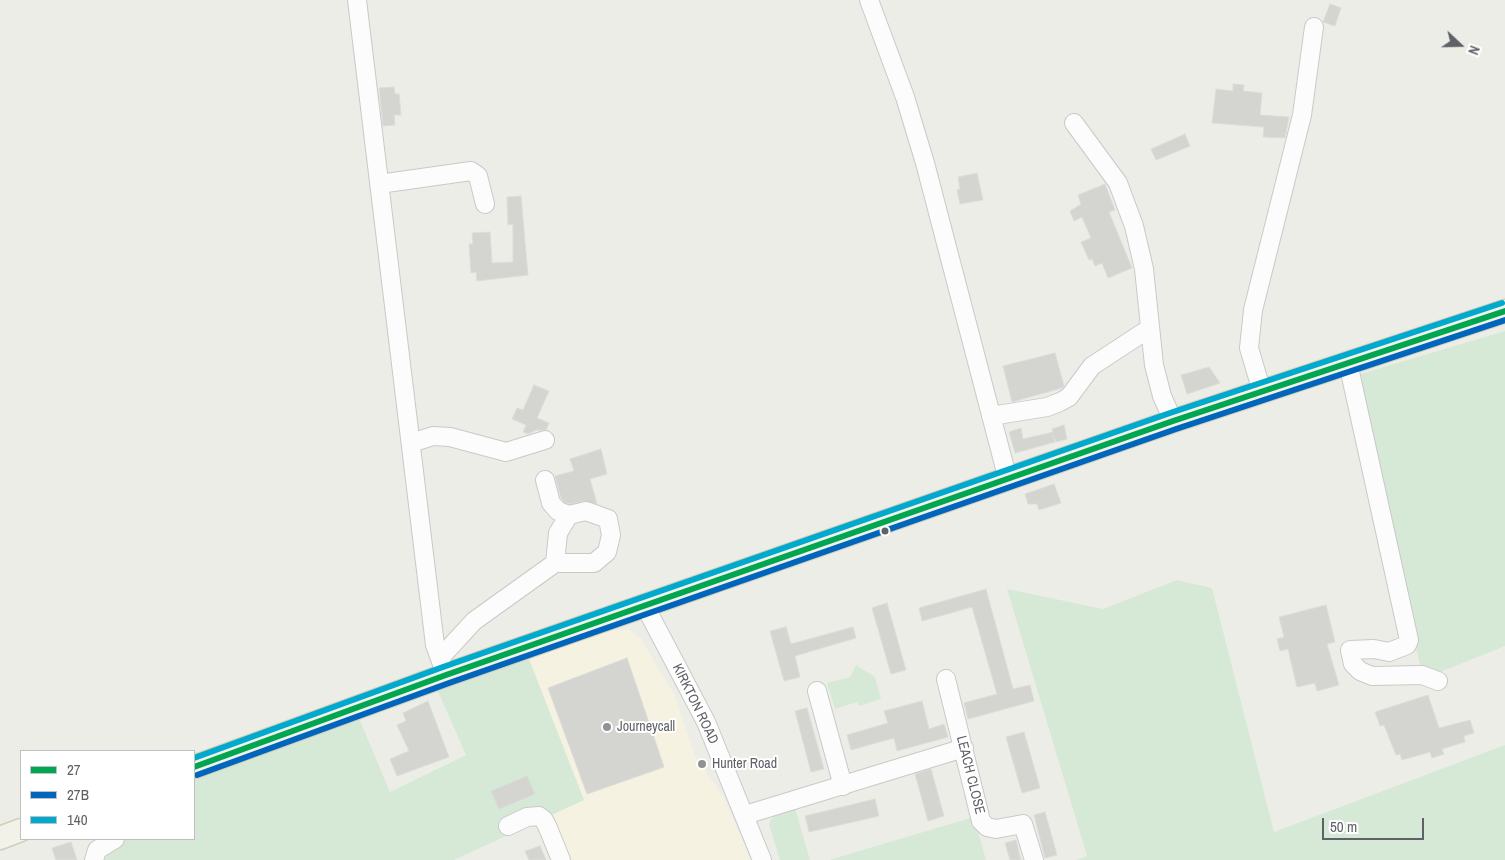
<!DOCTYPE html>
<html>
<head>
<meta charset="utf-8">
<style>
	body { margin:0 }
	#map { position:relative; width:1505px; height:860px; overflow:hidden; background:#edede8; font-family:"Archivo Narrow",sans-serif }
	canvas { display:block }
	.legend { position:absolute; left:20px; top:750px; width:175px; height:90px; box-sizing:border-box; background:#fff; border:1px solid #bfc0c2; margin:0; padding:6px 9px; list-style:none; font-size:15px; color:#5e6166 }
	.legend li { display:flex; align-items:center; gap:10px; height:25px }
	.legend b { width:25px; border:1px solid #bfc0c2 }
	.north { position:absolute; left:1435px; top:20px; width:50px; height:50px; -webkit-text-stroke:4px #fff; paint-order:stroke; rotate:111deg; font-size:14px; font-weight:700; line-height:20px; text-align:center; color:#5e6166 }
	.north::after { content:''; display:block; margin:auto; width:18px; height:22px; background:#5e6166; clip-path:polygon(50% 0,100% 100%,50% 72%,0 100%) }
	.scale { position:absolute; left:1322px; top:818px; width:102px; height:22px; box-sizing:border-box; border:2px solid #5e6166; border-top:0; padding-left:6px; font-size:15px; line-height:18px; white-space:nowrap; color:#5e6166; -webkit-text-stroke:4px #fff; paint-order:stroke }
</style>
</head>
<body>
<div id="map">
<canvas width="1505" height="860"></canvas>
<ul class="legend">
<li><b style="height:6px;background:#00a651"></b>27</li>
<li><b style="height:6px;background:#0065bd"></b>27B</li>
<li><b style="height:6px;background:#00a9ce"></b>140</li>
</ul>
<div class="north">N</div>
<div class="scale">50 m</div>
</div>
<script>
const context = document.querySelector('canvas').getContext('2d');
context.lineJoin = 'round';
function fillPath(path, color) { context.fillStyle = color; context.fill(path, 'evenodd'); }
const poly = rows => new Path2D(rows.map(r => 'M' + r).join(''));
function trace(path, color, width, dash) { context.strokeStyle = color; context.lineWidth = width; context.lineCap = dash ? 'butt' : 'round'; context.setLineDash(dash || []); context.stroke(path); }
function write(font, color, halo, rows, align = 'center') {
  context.font = font + ' "Archivo Narrow",sans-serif'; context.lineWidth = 4; context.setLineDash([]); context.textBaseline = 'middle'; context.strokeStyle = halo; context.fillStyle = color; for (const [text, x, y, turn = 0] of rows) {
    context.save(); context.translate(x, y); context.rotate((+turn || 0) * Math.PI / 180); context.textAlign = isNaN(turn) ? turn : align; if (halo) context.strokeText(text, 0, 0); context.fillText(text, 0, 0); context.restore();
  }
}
const commercial = poly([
	[600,630,630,630,641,639,675,696,695,756,723,796,751,860,553,860,536,822,584,800,529,659]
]);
const green = poly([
	[1505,331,1505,646,1423,679,1357,375],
	[1177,580,1212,588,1274,832,1505,745,1505,860,1076,860,1087,856,1007,589,1103,609],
	[529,659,584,800,454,860,100,860,94,839,194,839,194,775,358,716,390,792,466,755,436,687],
	[856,665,875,677,881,699,859,706,857,702,835,709,827,683,850,677],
	[795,808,810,860,780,860,769,824,774,814],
	[974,817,986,860,829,860]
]);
const building = poly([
	[1330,4,1341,8,1335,26,1323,22,1330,4],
	[1233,84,1244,85,1243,91,1262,93,1260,115,1289,117,1285,138,1263,137,1264,127,1212,123,1216,89,1233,91,1233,84],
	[394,87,395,94,399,94,401,115,394,115,395,125,383,126,379,88,394,87],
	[1185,134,1190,146,1156,160,1151,149,1185,134],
	[977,173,983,200,960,204,957,190,960,189,958,177,977,173],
	[1105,184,1115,210,1109,212,1132,268,1108,278,1102,263,1095,266,1092,259,1089,260,1081,242,1091,238,1082,217,1074,221,1070,211,1081,204,1078,195,1105,184],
	[521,196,528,275,477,281,476,272,471,273,469,244,473,244,472,233,490,232,492,263,513,262,513,224,508,225,507,197,521,196],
	[1055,353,1064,386,1062,388,1012,402,1003,366,1055,353],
	[1209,367,1220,383,1187,394,1181,375,1209,367],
	[534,385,549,391,537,418,549,423,546,430,536,430,528,434,523,432,526,425,512,419,517,408,523,410,534,385],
	[1064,425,1067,439,1056,442,1053,434,1055,442,1015,453,1009,432,1021,428,1023,439,1053,432,1052,429,1064,425],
	[601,449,607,474,590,479,597,504,584,501,570,504,564,502,561,498,555,476,574,471,570,459,601,449],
	[1054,484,1061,503,1039,510,1037,504,1028,504,1025,494,1054,484],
	[986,589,1013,689,1030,685,1034,701,968,719,964,703,997,694,972,607,922,621,919,608,986,589],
	[887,603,906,670,891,674,872,608,887,603],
	[1326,605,1335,642,1327,644,1339,685,1317,691,1315,683,1297,687,1288,649,1280,651,1277,639,1284,637,1279,617,1326,605],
	[786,627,791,644,853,627,856,638,795,656,800,677,784,681,770,631,786,627],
	[627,658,664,767,587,794,548,688,627,658],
	[1428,695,1439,728,1470,720,1474,733,1464,736,1465,742,1442,749,1444,754,1432,758,1430,752,1402,760,1400,754,1396,755,1384,725,1380,726,1375,712,1428,695],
	[428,701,449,757,397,776,390,759,409,751,397,725,406,721,403,713,428,701],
	[922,701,929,729,944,724,948,737,897,751,894,738,851,750,847,735,888,723,884,711,922,701],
	[807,708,824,769,811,772,795,711,807,708],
	[1024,732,1040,788,1022,793,1006,737,1024,732],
	[931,769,944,816,928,821,915,774,931,769],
	[527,776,535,794,499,809,491,791,527,776],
	[875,799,879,816,809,832,805,816,875,799],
	[1045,812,1057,855,1045,858,1034,815,1045,812],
	[1016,840,1021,860,1010,860,1005,843,1016,840],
	[71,842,77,860,56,860,52,848,71,842],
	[540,846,546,860,529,860,525,851,540,846]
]);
const minor = poly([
	[357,0,435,645,446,675],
	[869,0,905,97,925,163,1008,480],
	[1074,123,1118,183,1134,226,1144,269,1154,365,1162,396,1173,421],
	[379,184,471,171,478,176,485,204],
	[1348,363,1409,640,1407,645,1389,652,1374,649,1350,650,1353,664,1360,671,1372,676,1422,675,1438,681],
	[1262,392,1249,348,1253,310,1302,115,1314,27],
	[991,416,1047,407,1060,402,1069,397,1092,366,1150,328],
	[411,443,433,436,450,437,506,452,545,440],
	[545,480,551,503,558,511,569,515],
	[645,606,706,722,762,860],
	[440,658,474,621,555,563,558,533,569,515,586,511,608,519,611,535,607,552,594,563,555,563],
	[946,679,981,821,987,827,996,829,1023,824,1034,860],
	[817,691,843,786],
	[745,815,964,748],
	[508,826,527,817,539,816,544,820,548,828,561,860],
	[94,860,97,850,115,839]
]);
const major = poly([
	[194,767,446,675,1173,421,1505,311],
	[0,838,21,830]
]);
const bus1 = poly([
	[194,767,446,675,1173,421,1505,311]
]);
const bus2 = poly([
	[197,775,449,683,1176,429,1505,320]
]);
const bus3 = poly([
	[194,758,443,667,1170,413,1502,303]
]);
const markers = [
	[885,531,4.5,"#5e6166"],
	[607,727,5,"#909294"],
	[702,764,5,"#909294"]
];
const streetNames = [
	["KIRKTON ROAD",695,704,64],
	["LEACH CLOSE",970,775,76]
];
const poiNames = [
	["Journeycall",617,727],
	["Hunter Road",712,764]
];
fillPath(commercial, '#f5f2e2');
fillPath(green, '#d6e9d6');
fillPath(building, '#d4d4d1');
trace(building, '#dcdcd8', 1);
trace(minor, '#c9c9c9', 20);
trace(major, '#d3ceb8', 25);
trace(minor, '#fcfcfc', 18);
trace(major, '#f2f2e9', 22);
trace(bus1, '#00a651', 6);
trace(bus2, '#0065bd', 6);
trace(bus3, '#00a9ce', 6);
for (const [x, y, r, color] of markers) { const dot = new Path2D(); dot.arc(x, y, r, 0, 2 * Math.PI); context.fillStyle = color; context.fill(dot); trace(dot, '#fff', 2); }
write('14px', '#5e6166', '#fff', streetNames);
write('14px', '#5e6166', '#fff', poiNames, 'left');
</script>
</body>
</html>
